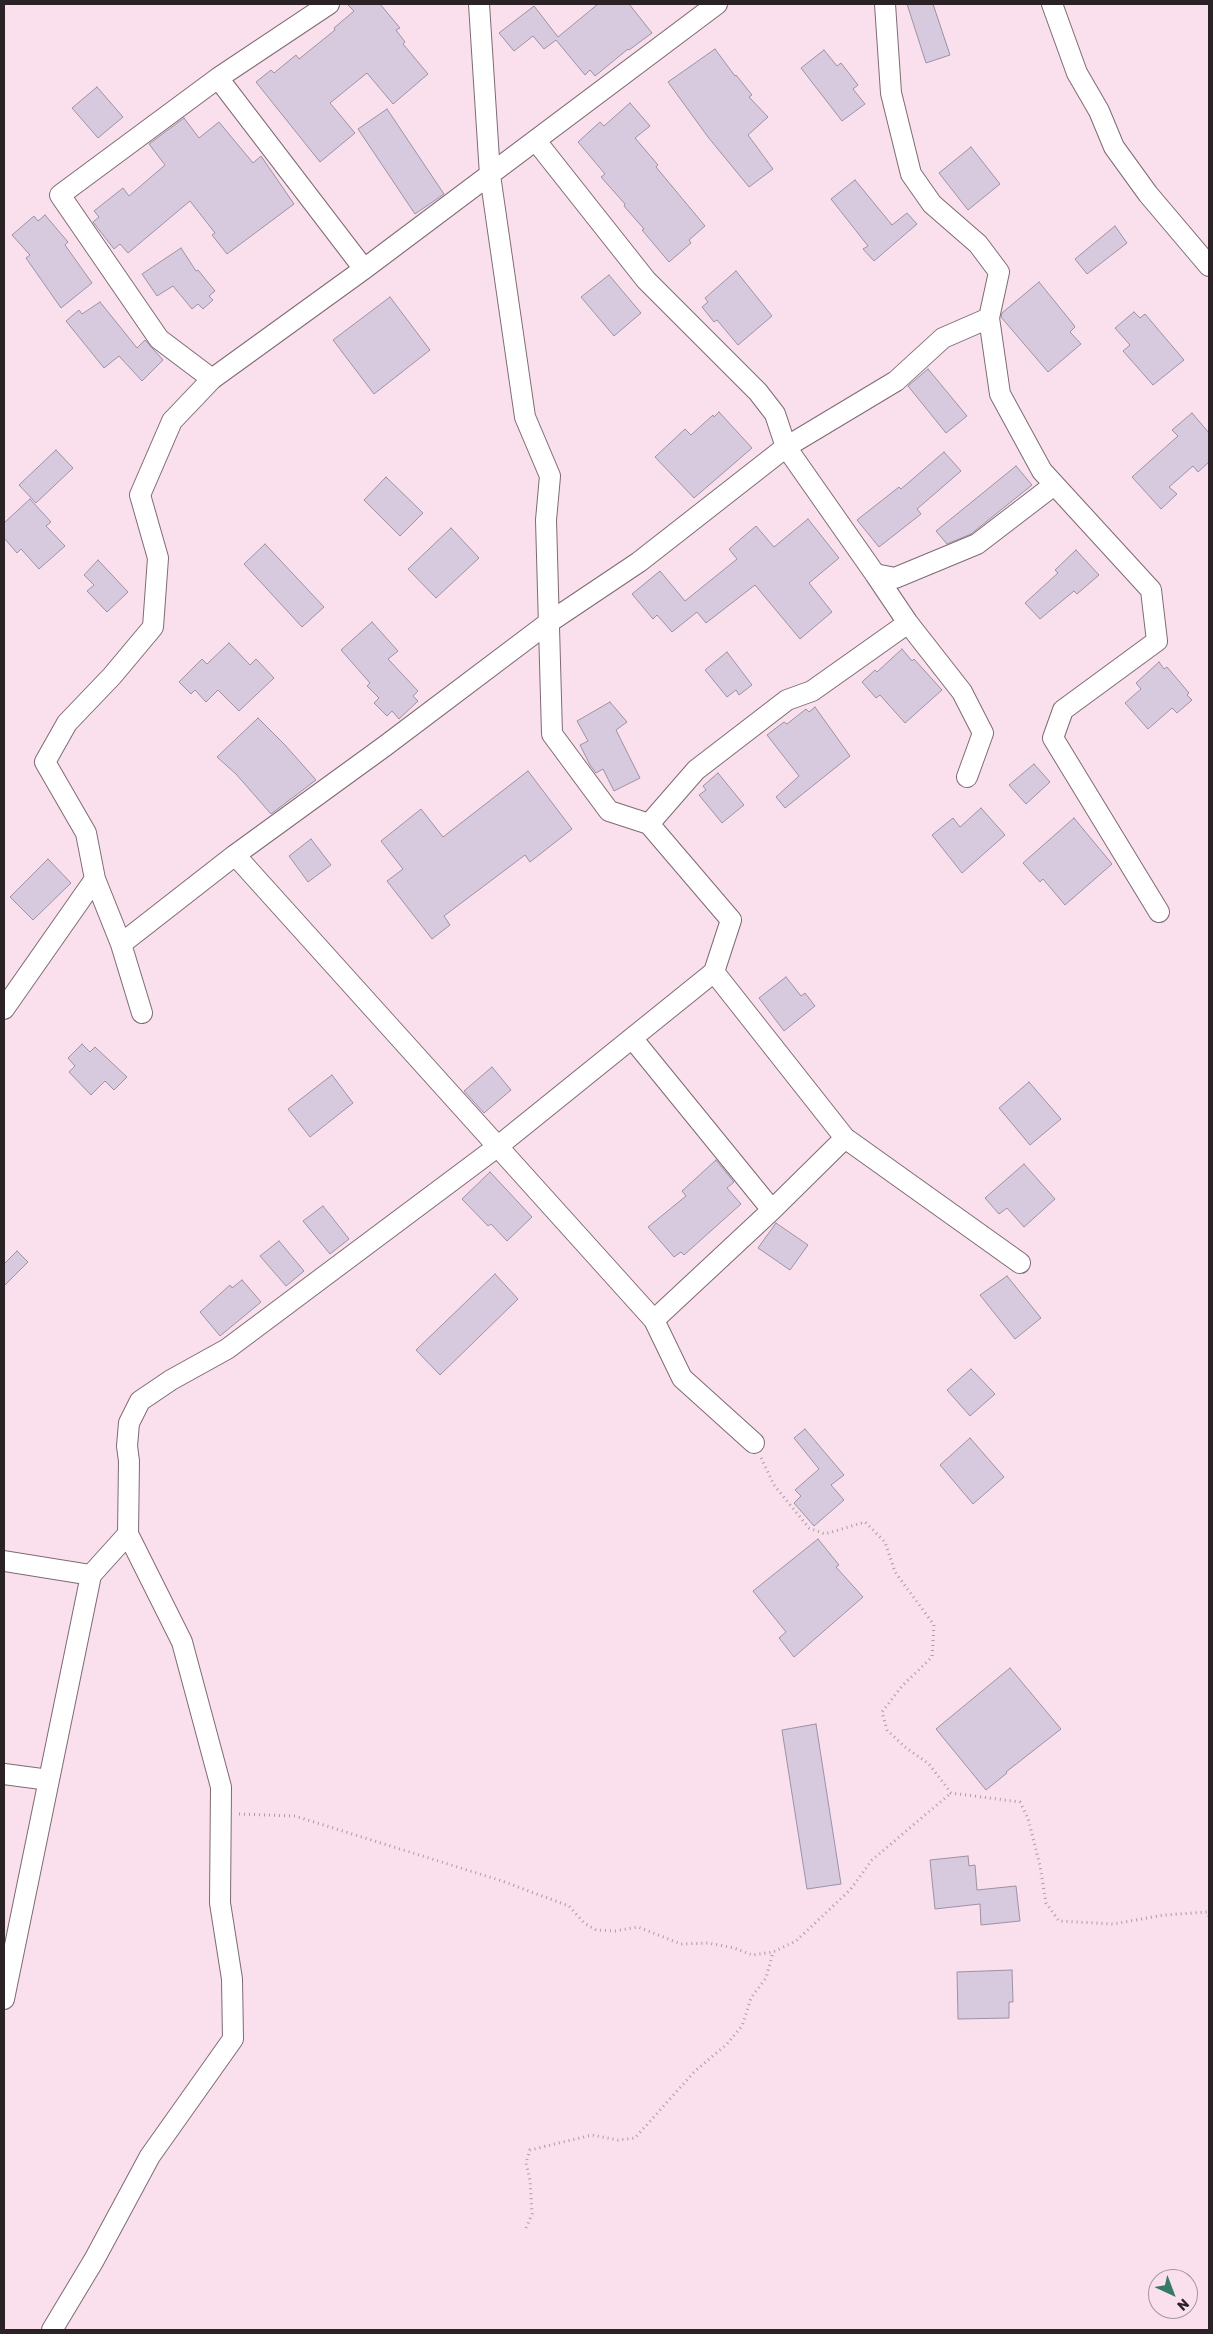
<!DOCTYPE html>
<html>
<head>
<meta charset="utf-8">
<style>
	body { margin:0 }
	#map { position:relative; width:1213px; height:2334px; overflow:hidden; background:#f9e0ec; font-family:Rubik,sans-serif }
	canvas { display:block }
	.frame { position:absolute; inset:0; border:5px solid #2b2226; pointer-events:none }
	.north { position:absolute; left:1148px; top:2269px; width:50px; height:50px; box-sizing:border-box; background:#f9e0ec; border:1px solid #a7949d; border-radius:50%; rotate:137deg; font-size:14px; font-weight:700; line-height:20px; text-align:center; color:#2b2226 }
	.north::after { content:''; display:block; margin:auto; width:18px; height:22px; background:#377969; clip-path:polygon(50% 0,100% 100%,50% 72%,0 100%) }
</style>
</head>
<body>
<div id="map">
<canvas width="1213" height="2334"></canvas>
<div class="frame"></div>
<div class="north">N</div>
</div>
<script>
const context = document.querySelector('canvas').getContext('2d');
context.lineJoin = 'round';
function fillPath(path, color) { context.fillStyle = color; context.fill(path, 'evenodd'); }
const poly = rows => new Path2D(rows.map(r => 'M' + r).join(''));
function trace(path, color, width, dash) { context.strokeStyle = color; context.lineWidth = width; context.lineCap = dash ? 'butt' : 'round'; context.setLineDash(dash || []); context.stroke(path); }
const building = poly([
	[347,4,380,4,400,28,396,30,405,42,403,44,428,74,393,104,367,73,330,103,355,133,320,162,256,82,271,70,274,73,296,55,299,59,335,30,334,28,354,11,347,4],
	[598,4,629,4,652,33,629,50,628,49,595,76,590,70,585,75,556,40,544,49,533,36,514,51,499,33,534,6,558,37,598,4],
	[907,4,933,4,950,55,926,63,907,4],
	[715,49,735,76,736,75,752,95,749,97,768,117,748,135,773,169,749,187,708,137,668,82,715,49],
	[824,50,837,66,841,63,858,85,853,89,865,104,842,121,801,68,824,50],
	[97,87,123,117,98,138,72,108,97,87],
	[630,103,650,126,635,138,658,165,656,167,705,226,689,240,691,243,669,262,642,230,644,229,624,206,625,204,601,177,605,174,578,142,600,122,604,126,630,103],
	[387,109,444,194,415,214,358,129,387,109],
	[184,118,199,138,219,122,253,163,261,156,294,204,227,254,212,235,215,233,190,201,128,253,120,244,114,249,93,222,99,217,94,211,123,188,129,196,165,165,149,144,184,118],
	[971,147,1000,184,968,210,939,173,971,147],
	[855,180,892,225,907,213,917,224,874,261,863,249,868,246,831,199,855,180],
	[45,215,68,242,65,245,92,283,61,308,26,258,30,255,12,235,34,216,38,221,45,215],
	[1115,226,1127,243,1087,274,1075,259,1115,226],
	[181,248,196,271,198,270,215,291,209,296,213,300,203,309,198,304,192,309,173,286,157,296,142,274,181,248],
	[736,271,772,316,738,345,717,320,714,322,702,307,708,302,705,298,736,271],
	[609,275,641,313,614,336,581,297,609,275],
	[1039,282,1073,324,1075,327,1070,332,1081,344,1048,372,1001,317,1002,313,1039,282],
	[390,297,430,350,374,394,333,340,390,297],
	[100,302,137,348,145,340,163,360,142,381,119,356,104,368,66,321,79,310,82,314,100,302],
	[1134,312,1140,318,1145,314,1184,360,1153,385,1123,351,1130,345,1115,328,1134,312],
	[928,369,967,416,946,433,908,386,928,369],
	[719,412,752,448,694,498,655,457,685,429,691,435,713,415,714,417,719,412],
	[1192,413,1209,433,1209,462,1198,472,1193,466,1169,487,1177,494,1161,509,1132,477,1178,436,1172,430,1192,413],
	[56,450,73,468,36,503,19,485,56,450],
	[944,452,961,471,917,509,921,514,879,547,857,520,899,487,901,489,944,452],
	[1016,466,1032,485,971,534,947,544,936,531,1016,466],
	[386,477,423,513,400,536,364,500,386,477],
	[30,499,51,522,46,526,65,546,39,569,21,549,17,553,4,538,4,523,30,499],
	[808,519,839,558,809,583,832,612,800,639,755,585,706,623,697,612,672,632,657,615,653,619,632,594,660,571,685,601,737,559,729,549,756,526,774,547,808,519],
	[451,528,479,558,436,598,408,569,451,528],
	[265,544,324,607,302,627,244,564,265,544],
	[1076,550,1099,575,1077,594,1074,591,1040,619,1025,603,1058,573,1055,570,1076,550],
	[98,560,128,592,107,612,87,591,94,585,84,575,98,560],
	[372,622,398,651,388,659,418,691,413,696,418,701,399,719,392,711,387,716,374,703,379,698,367,686,370,683,341,650,372,622],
	[229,643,250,665,256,659,274,678,239,711,218,690,206,702,195,690,191,694,179,682,202,659,207,664,229,643],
	[902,649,912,661,914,659,942,690,905,723,880,695,876,698,862,682,875,670,877,672,902,649],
	[727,652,752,685,739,695,736,690,727,697,705,670,727,652],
	[1159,662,1164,669,1167,667,1189,693,1187,695,1192,700,1177,713,1172,708,1148,729,1125,703,1141,689,1136,683,1159,662],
	[610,702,627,722,616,730,640,778,614,791,603,769,596,773,590,765,580,745,588,741,577,721,610,702],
	[815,707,850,756,785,808,776,797,799,776,767,735,784,722,787,724,806,709,809,712,815,707],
	[258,718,285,745,316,780,271,814,236,774,217,757,258,718],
	[1034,764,1050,782,1026,804,1009,785,1034,764],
	[528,771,572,829,530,862,525,855,444,916,450,925,432,939,387,881,403,869,381,841,421,809,443,837,528,771],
	[718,773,744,805,722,823,699,795,706,790,703,786,718,773],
	[981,808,1005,835,962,873,932,835,953,818,960,827,981,808],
	[1074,818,1112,864,1065,905,1043,879,1040,882,1023,863,1074,818],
	[311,839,331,865,308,882,289,856,311,839],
	[48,859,71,883,33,920,10,897,48,859],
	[786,977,801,996,805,993,815,1006,784,1031,759,998,786,977],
	[82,1044,90,1052,95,1047,127,1077,114,1090,105,1081,91,1095,69,1072,75,1066,68,1058,82,1044],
	[492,1067,511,1090,484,1113,464,1091,492,1067],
	[332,1075,353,1103,310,1137,288,1109,332,1075],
	[1029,1082,1061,1119,1030,1145,999,1108,1029,1082],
	[716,1160,734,1182,727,1188,741,1204,684,1255,681,1252,674,1257,648,1227,686,1196,682,1191,716,1160],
	[1024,1164,1055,1199,1024,1227,1007,1208,999,1214,985,1198,1024,1164],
	[490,1172,532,1217,507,1241,491,1224,488,1226,462,1199,490,1172],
	[323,1206,349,1239,330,1254,303,1221,323,1206],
	[776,1223,808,1245,790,1270,758,1248,776,1223],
	[279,1241,304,1271,286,1286,260,1256,279,1241],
	[17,1251,28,1262,4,1286,4,1264,17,1251],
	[495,1274,518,1299,440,1375,416,1350,495,1274],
	[1007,1276,1041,1318,1015,1339,980,1295,1007,1276],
	[242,1280,261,1302,220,1336,200,1312,230,1285,232,1288,242,1280],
	[971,1369,995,1394,970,1416,947,1390,971,1369],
	[805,1429,844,1475,831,1485,844,1500,814,1526,794,1503,801,1496,795,1490,819,1469,794,1438,805,1429],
	[970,1438,1004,1477,973,1504,940,1465,970,1438],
	[818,1539,839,1565,836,1567,863,1597,794,1657,779,1638,786,1632,753,1591,818,1539],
	[1010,1668,1061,1729,1006,1772,1007,1773,986,1790,936,1729,1010,1668],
	[816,1724,841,1884,807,1889,782,1730,816,1724],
	[968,1856,969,1866,975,1865,977,1890,1016,1886,1020,1921,981,1925,980,1904,935,1909,930,1860,968,1856],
	[1012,1970,1013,2002,1009,2002,1009,2018,958,2019,957,1972,1012,1970]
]);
const path = poly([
	[761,1458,774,1485,809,1528,825,1534,865,1522,885,1542,895,1572,934,1625,932,1657,902,1686,882,1712,887,1730,905,1747,929,1764,951,1793,1020,1802,1028,1818,1040,1866,1046,1903,1059,1921,1113,1924,1164,1915,1207,1912,1209,1917],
	[239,1814,295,1816,502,1881,569,1906,584,1923,596,1930,615,1931,638,1927,681,1944,708,1943,734,1948,752,1955,773,1952,796,1941,850,1890,872,1860,951,1793],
	[526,2228,532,2214,530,2180,526,2163,530,2150,592,2135,618,2140,635,2138,694,2072,727,2044,742,2026,751,1998,766,1978,773,1952]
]);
const street = poly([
	[885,4,891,93,911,174,932,204,978,244,999,272,989,318,1000,394,1042,471,1151,590,1157,641,1063,710,1053,738,1159,912],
	[1052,4,1077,73,1099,111,1114,147,1148,194,1209,266],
	[218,78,364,269],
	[536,141,646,280,758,392,775,414,786,447,875,574,895,578,977,544,1054,485],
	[212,379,159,339,60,195,218,78,329,4],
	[908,623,962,692,983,733,967,777],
	[649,824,696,770,787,700,812,691,908,623,875,574],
	[235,855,654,1320,682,1378,754,1443],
	[121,944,235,855,385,746,548,623,639,562,786,447,896,381,943,338,989,318],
	[714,972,845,1138,1020,1263],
	[4,1009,95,879],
	[142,1013,121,944,95,879,86,833,45,762,67,723,112,676,153,627,158,558,140,495,172,421,212,379,364,269,717,4],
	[632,1038,772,1210],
	[654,1320,772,1210,845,1138],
	[4,1561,91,1575],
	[4,1774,49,1780],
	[4,1999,91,1575,128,1534,129,1461,127,1446,129,1423,140,1401,171,1380,227,1349,497,1147,714,972,731,920,649,824,609,811,552,734,546,520,550,476,525,417,490,175,479,4],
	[52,2330,94,2260,150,2156,233,2039,232,1979,220,1903,221,1787,182,1642,128,1534]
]);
fillPath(building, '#d7cade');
trace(building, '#9d91a4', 1);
trace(street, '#7f6a74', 22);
trace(path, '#ad9aa3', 3, [1, 4]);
trace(street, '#fff', 20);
</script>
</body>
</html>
